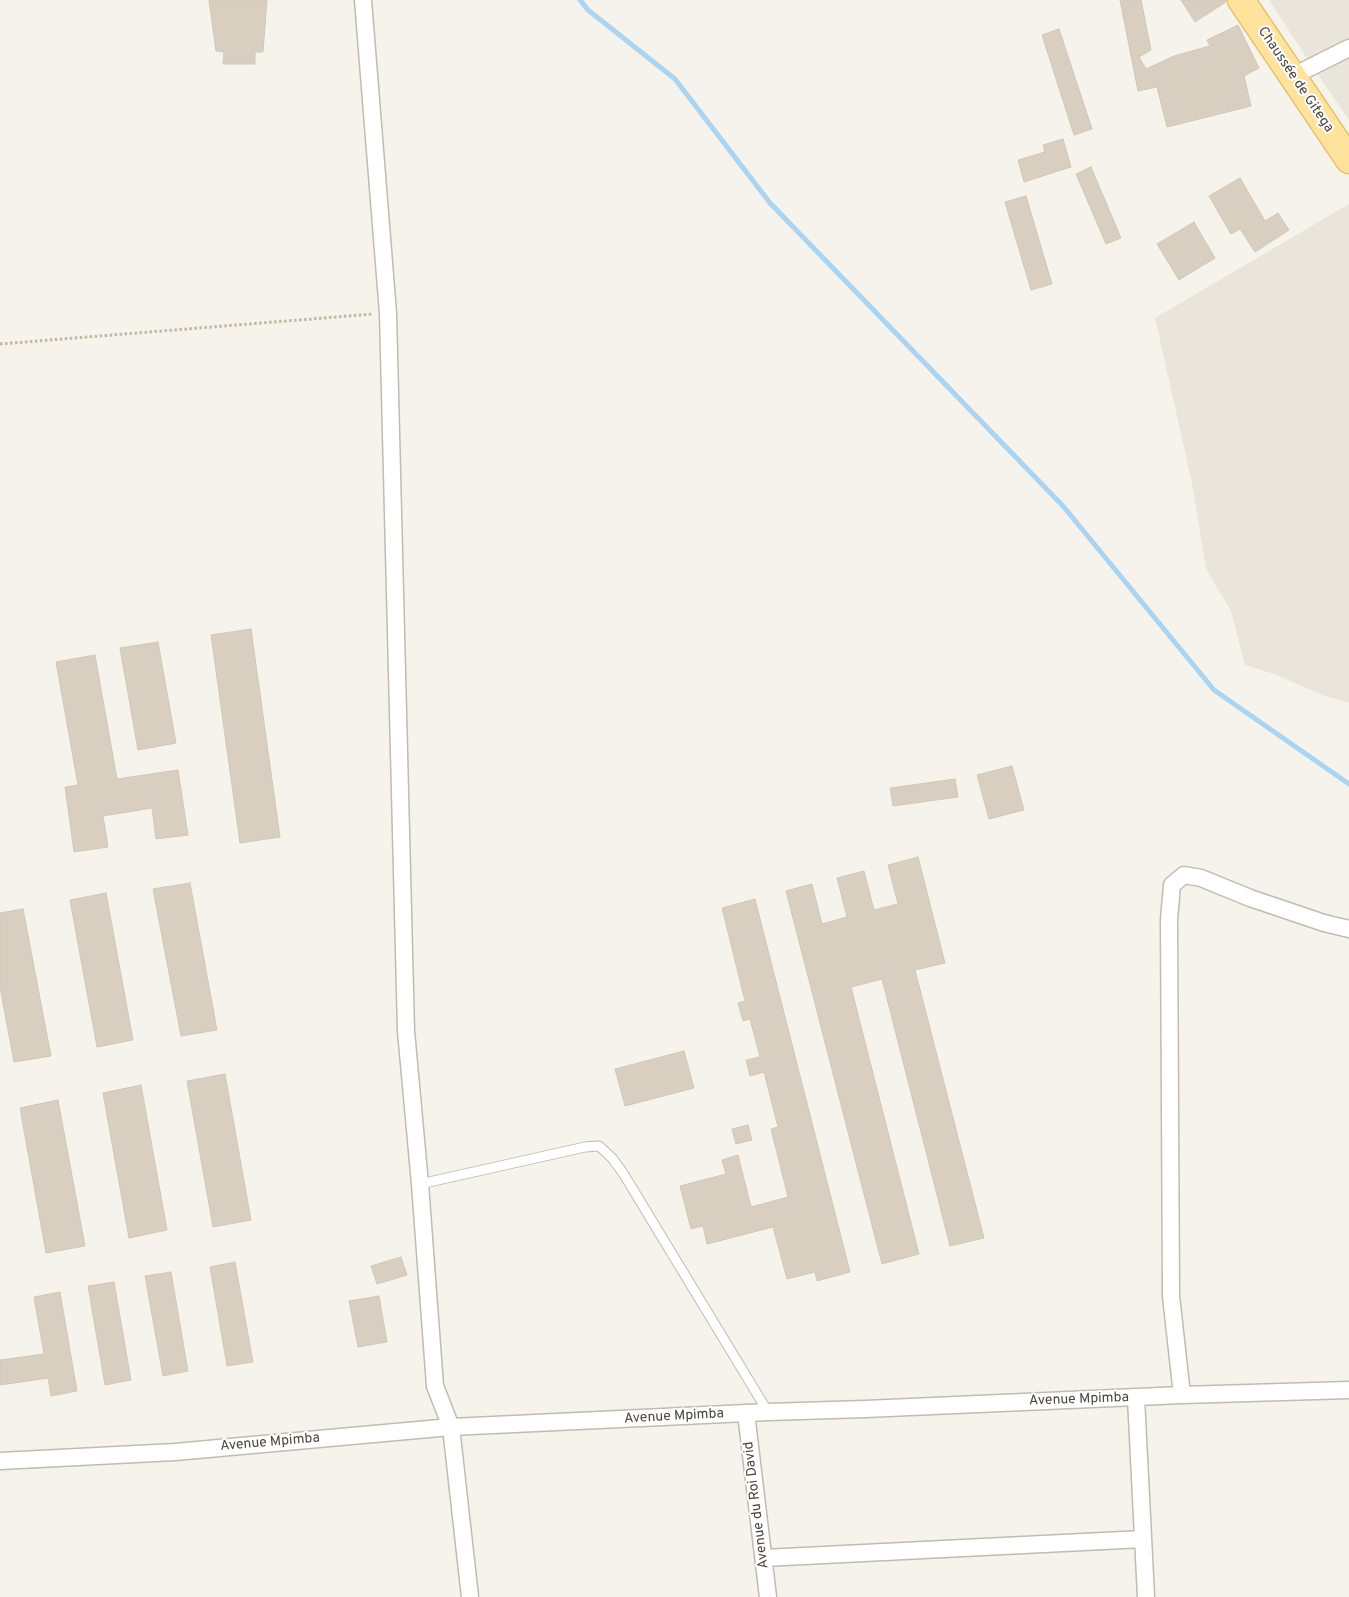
<!DOCTYPE html>
<html>
<head>
<meta charset="utf-8">
<style>
	body { margin:0 }
	canvas { display:block; background:#f6f3ec }
</style>
</head>
<body>
<canvas width="1349" height="1597"></canvas>
<script>
const context = document.querySelector('canvas').getContext('2d');
context.lineJoin = 'round';
function fillPath(path, color) { context.fillStyle = color; context.fill(path, 'evenodd'); }
const poly = rows => new Path2D(rows.map(r => 'M' + r).join(''));
function trace(path, color, width, dash) { context.strokeStyle = color; context.lineWidth = width; context.lineCap = dash ? 'butt' : 'round'; context.setLineDash(dash || []); context.stroke(path); }
function write(font, color, halo, rows, align = 'center') {
  context.font = font + ' Overpass,sans-serif'; context.lineWidth = 4; context.setLineDash([]); context.textBaseline = 'middle'; context.strokeStyle = halo; context.fillStyle = color; for (const [text, x, y, turn = 0] of rows) {
    context.save(); context.translate(x, y); context.rotate((+turn || 0) * Math.PI / 180); context.textAlign = isNaN(turn) ? turn : align; if (halo) context.strokeText(text, 0, 0); context.fillText(text, 0, 0); context.restore();
  }
}
const residential = poly([
	[1269,0,1349,0,1349,120,1314,69],
	[1349,204,1349,703,1322,695,1274,674,1245,665,1231,611,1206,569,1192,483,1155,318]
]);
const stream = poly([
	[580,0,588,10,675,79,770,203,1063,506,1214,690,1349,784]
]);
const building = poly([
	[209,0,267,0,263,52,255,52,255,64,223,64,224,52,216,51,209,0],
	[1120,0,1141,0,1151,50,1139,57,1146,69,1174,56,1210,46,1207,40,1238,25,1259,68,1244,76,1251,106,1167,127,1157,87,1138,91,1120,0],
	[1181,0,1226,0,1226,2,1195,22,1181,0],
	[1059,29,1092,129,1074,135,1042,35,1059,29],
	[1063,139,1071,167,1024,182,1018,160,1045,152,1043,145,1063,139],
	[1091,167,1121,238,1106,244,1076,174,1091,167],
	[1240,178,1265,221,1278,213,1289,230,1255,252,1240,229,1231,234,1209,196,1240,178],
	[1026,196,1052,284,1031,290,1005,202,1026,196],
	[1194,222,1215,258,1179,280,1157,244,1194,222],
	[251,629,280,837,240,843,211,635,251,629],
	[158,642,176,743,138,750,120,648,158,642],
	[95,655,117,779,178,770,188,835,156,839,152,808,103,816,108,847,74,852,65,787,78,785,56,662,95,655],
	[1012,766,1024,810,989,819,977,775,1012,766],
	[955,779,958,797,893,806,890,788,955,779],
	[918,857,945,963,915,970,984,1238,950,1246,882,979,851,987,919,1254,882,1264,786,891,812,884,822,924,847,917,837,878,864,871,874,910,898,904,888,865,918,857],
	[190,883,217,1030,181,1036,153,889,190,883],
	[106,893,133,1040,97,1047,70,900,106,893],
	[755,899,850,1272,817,1281,815,1272,787,1279,773,1227,707,1244,703,1226,691,1229,680,1186,726,1174,722,1160,738,1155,751,1207,788,1197,771,1129,778,1127,764,1072,750,1076,746,1060,760,1057,750,1019,743,1021,738,1003,745,1001,722,908,755,899],
	[23,909,51,1056,14,1062,0,987,0,913,23,909],
	[684,1051,694,1088,625,1106,615,1069,684,1051],
	[225,1074,251,1220,213,1227,187,1081,225,1074],
	[141,1085,167,1230,129,1238,103,1093,141,1085],
	[58,1100,85,1246,46,1253,20,1108,58,1100],
	[748,1125,752,1140,736,1144,732,1129,748,1125],
	[401,1257,407,1275,377,1284,371,1266,401,1257],
	[235,1262,253,1362,227,1366,210,1267,235,1262],
	[171,1272,188,1371,163,1376,145,1276,171,1272],
	[114,1282,131,1380,105,1385,88,1286,114,1282],
	[60,1292,77,1391,51,1396,48,1378,0,1385,0,1360,44,1354,34,1297,60,1292],
	[379,1296,387,1342,358,1347,349,1301,379,1296]
]);
const path = poly([
	[0,344,373,314]
]);
const service = poly([
	[420,1184,585,1147,599,1146,612,1158,623,1173,768,1412]
]);
const minor = poly([
	[363,0,388,313,406,1031,420,1184,435,1386,451,1427,470,1597],
	[1293,76,1349,48],
	[1182,1395,1171,1296,1169,920,1172,885,1184,875,1201,878,1250,898,1324,923,1349,929],
	[1136,1398,1146,1597],
	[746,1413,768,1597],
	[0,1461,175,1452,451,1427,768,1412,865,1409,1182,1395,1349,1390],
	[764,1558,1143,1539]
]);
const primary = poly([
	[1241,0,1349,160]
]);
const streetNames = [
	["Chaussée de Gitega",1295,80,56],
	["Avenue Mpimba",1079,1400,-2],
	["Avenue Mpimba",674,1417,-3],
	["Avenue Mpimba",270,1443,-5],
	["Avenue du Roi David",757,1505,-97]
];
fillPath(residential, '#eae5da');
trace(stream, '#a9d4f2', 5);
fillPath(building, '#d8cfc1');
trace(building, '#d3c7b4', 1);
trace(service, '#c2bbae', 11);
trace(minor, '#c2bbae', 19);
trace(primary, '#e6c16a', 29);
trace(path, '#c4b79f', 3, [2.5, 2.5]);
trace(service, '#fff', 9);
trace(minor, '#fff', 16);
trace(primary, '#ffe39c', 26);
write('14px', '#4b4439', '#fff', streetNames);
</script>
</body>
</html>
